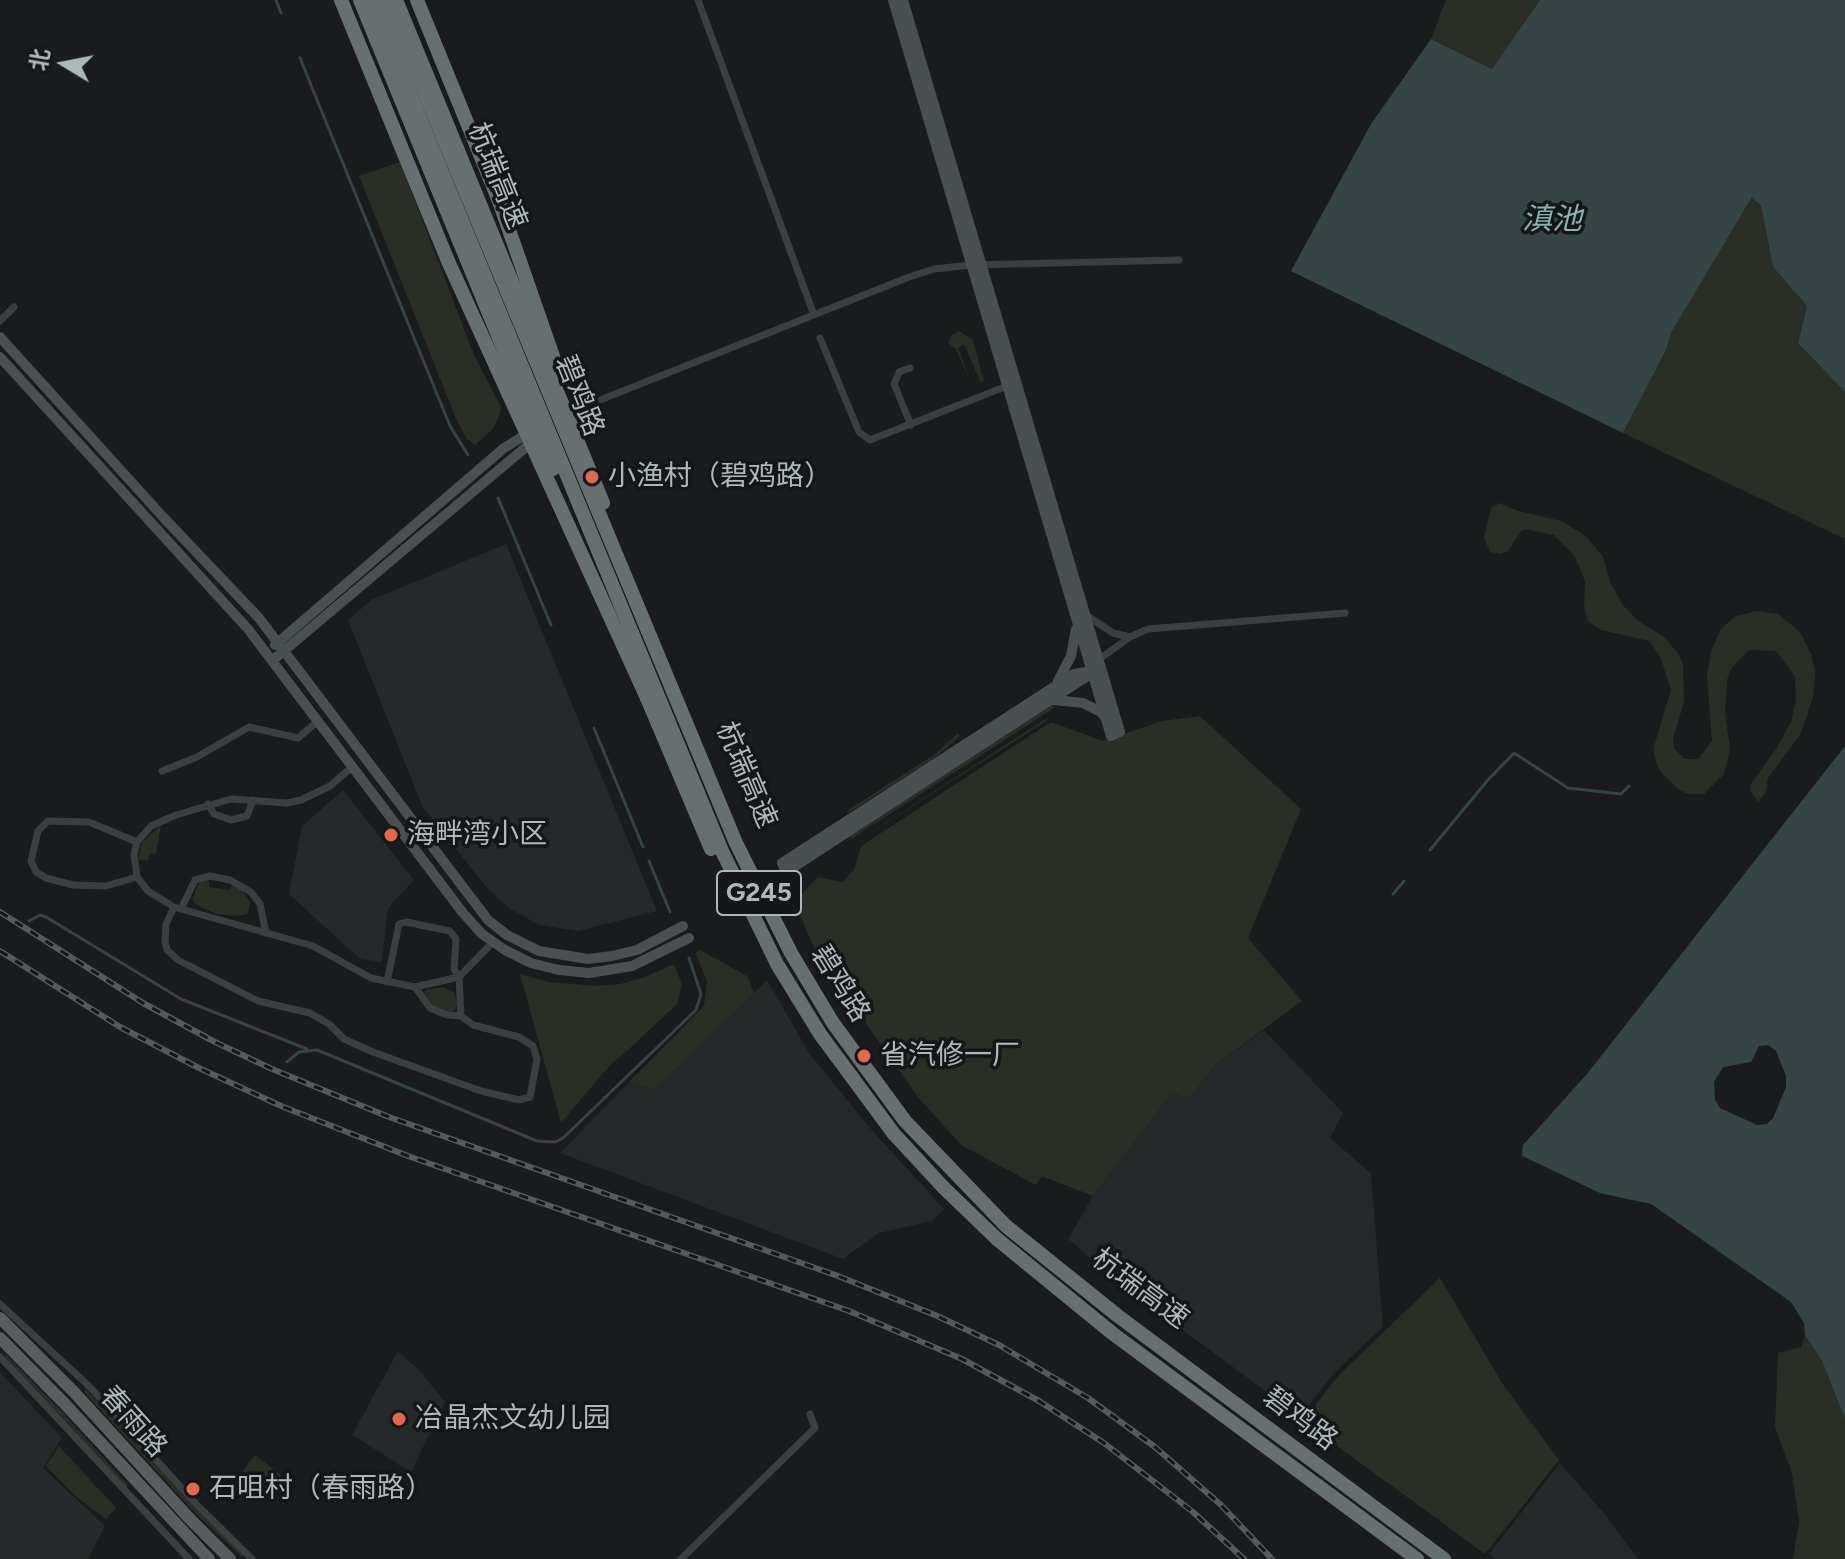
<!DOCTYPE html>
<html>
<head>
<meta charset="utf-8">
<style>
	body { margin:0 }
	#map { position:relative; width:1845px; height:1559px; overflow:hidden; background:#1a1b1c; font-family:Figtree,"Noto Sans SC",sans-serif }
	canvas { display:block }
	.north { position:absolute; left:24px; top:24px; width:80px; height:80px; -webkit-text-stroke:6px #151617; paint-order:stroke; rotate:280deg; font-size:22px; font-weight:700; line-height:32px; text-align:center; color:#aeb8ba }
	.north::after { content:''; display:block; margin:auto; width:28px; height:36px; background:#aeb8ba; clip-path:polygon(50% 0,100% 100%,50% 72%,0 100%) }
</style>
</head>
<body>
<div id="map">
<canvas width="1845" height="1559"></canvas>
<div class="north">北</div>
</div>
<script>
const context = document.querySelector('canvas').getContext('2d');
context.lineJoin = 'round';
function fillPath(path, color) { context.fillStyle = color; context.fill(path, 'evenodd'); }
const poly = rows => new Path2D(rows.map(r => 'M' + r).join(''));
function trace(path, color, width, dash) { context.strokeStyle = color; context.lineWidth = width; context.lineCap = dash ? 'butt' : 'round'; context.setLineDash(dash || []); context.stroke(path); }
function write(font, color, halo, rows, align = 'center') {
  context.font = font + ' Figtree,"Noto Sans SC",sans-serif'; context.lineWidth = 7; context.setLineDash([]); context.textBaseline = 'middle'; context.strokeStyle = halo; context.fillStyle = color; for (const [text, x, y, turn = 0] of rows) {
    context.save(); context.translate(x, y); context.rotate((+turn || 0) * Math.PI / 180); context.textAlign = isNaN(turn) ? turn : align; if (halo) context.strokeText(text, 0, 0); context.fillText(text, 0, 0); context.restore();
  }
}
const built = poly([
	[506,544,657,911,578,931,539,925,509,908,487,888,422,806,348,620,371,600],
	[343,790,414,880,388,908,382,962,360,959,289,894,302,826],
	[767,980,809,1053,870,1128,944,1209,932,1221,879,1233,843,1259,560,1153,629,1082,655,1089],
	[1264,1030,1343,1113,1330,1138,1371,1173,1383,1327,1333,1374,1301,1417,1128,1290,1068,1239,1093,1196,1172,1093,1189,1099,1214,1066],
	[398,1351,420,1371,445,1402,411,1472,352,1435],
	[0,1372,62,1438,43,1468,105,1526,88,1559,0,1559],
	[1560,1463,1603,1512,1638,1559,1495,1559,1489,1554]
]);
const green = poly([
	[1446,0,1540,0,1492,69,1431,39],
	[400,162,474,355,501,407,500,414,492,430,475,445,467,439,457,421,359,176],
	[1752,197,1761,206,1773,267,1807,306,1798,343,1845,392,1845,539,1623,433,1666,350,1671,333],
	[959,331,973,340,984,382,980,381,964,344,958,348,971,382,956,349,948,343,952,335],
	[1499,503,1518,511,1561,521,1586,536,1603,557,1611,584,1623,605,1637,620,1664,637,1677,652,1683,664,1684,702,1673,739,1674,748,1685,759,1698,759,1712,741,1707,677,1711,651,1721,629,1734,617,1755,611,1778,614,1800,632,1811,654,1815,672,1813,698,1800,735,1768,778,1766,792,1758,802,1751,792,1750,785,1776,749,1791,722,1796,700,1795,677,1778,653,1775,651,1749,650,1731,669,1727,680,1725,711,1730,750,1724,774,1704,794,1688,794,1679,790,1660,771,1654,755,1654,746,1671,690,1660,656,1649,641,1601,630,1588,621,1584,606,1585,581,1575,557,1554,535,1525,529,1521,531,1508,551,1501,554,1490,552,1484,538,1491,508],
	[1052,705,1054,708,851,839,851,836],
	[1200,716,1301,809,1248,938,1302,1001,1214,1066,1189,1099,1172,1093,1093,1196,1042,1176,1036,1185,961,1145,917,1096,816,952,794,902,818,877,842,882,854,870,861,846,1051,722,1103,741,1162,721],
	[1047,718,1048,720,856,842],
	[958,733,960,736,936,757,848,813,848,810,934,755],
	[161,825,156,854,149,853,148,861,138,859,142,843],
	[209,881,209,887,230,890,232,885,242,890,250,903,248,914,237,916,216,914,195,904,193,899,197,886,200,882],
	[700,950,747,976,754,993,655,1089,629,1082,704,1006,707,981,695,953],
	[674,964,682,984,677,1004,626,1052,611,1064,561,1123,520,974,549,982,594,986,620,984,645,977],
	[443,987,454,992,457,1004,455,1010,450,1013,434,1008,423,993,428,989],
	[1440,1278,1504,1386,1559,1460,1485,1554,1303,1421,1339,1375],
	[1805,1335,1822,1361,1845,1419,1845,1559,1793,1559,1799,1522,1792,1473,1775,1427,1778,1353,1801,1347],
	[1,1349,66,1416,128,1485,125,1488,11,1365],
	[85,1388,243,1555,242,1557,196,1514,84,1392],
	[59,1446,116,1508,106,1519,80,1500,46,1466],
	[255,1455,286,1479,273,1495,243,1471]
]);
const water = poly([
	[1540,0,1845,0,1845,392,1798,343,1807,306,1773,267,1761,206,1752,197,1671,333,1666,350,1623,433,1291,271,1371,124,1431,39,1492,69],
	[1845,746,1845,1419,1822,1361,1805,1335,1804,1323,1791,1302,1651,1204,1600,1193,1522,1156,1523,1145,1587,1074],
	[1768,1045,1776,1051,1786,1076,1786,1087,1773,1118,1767,1124,1757,1125,1720,1108,1715,1100,1714,1082,1723,1067,1751,1062,1759,1046]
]);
const stream = poly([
	[276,0,281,13],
	[300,58,450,426,468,455],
	[498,498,551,625],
	[594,728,643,847],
	[1430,850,1487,781,1514,753,1568,788,1621,794,1629,786],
	[649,861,670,912],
	[1393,894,1404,881],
	[29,921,40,915,46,917,181,999,307,1049],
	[287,1062,299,1052,317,1050,537,1141,555,1142,563,1138,696,1010,701,994,689,958]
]);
const street = poly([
	[698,0,814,315],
	[0,321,14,307],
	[820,338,859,432,870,440,1007,386],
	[910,368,899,372,894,384,911,425],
	[565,414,909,277,934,269,971,265,1179,260],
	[1086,615,1113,633,1130,637],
	[1098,660,1130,637,1148,629,1345,613],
	[352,767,330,786,301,800,287,803,231,799,176,815,151,826,137,842,134,854,137,877,148,891,174,907,313,946,371,978,415,987,459,977,493,942],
	[162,771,197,757,249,727,298,738,318,721],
	[208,804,214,814,231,820,247,816,253,800],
	[137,877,106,886,73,885,46,878,36,872,31,861,38,831,48,821,89,822,137,842],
	[174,907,166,924,165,942,167,950,178,960,258,1001,310,1013,329,1024,344,1039,373,1052,481,1091,519,1100,530,1097,537,1059,533,1046,519,1037,473,1025,461,1016,459,977,454,969,456,939,450,931,406,922,399,924,387,982],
	[181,909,195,880,210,876,230,880,251,892,260,904,266,933],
	[415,987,430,1008,447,1015,461,1016],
	[0,1304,89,1386,199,1507,252,1559],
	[0,1357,189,1559],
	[681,1559,815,1428,810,1414]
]);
const secondary = poly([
	[893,0,1111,736,1120,732,903,0],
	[0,337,164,518,259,618,488,920,507,935,539,951,588,959,612,956,637,950,683,926],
	[0,357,248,629,463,913,482,934,505,950,531,963,559,970,589,973,632,966,689,938],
	[275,645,504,448,530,432],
	[273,660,526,447,536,443],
	[1094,668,1092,673,786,872,782,863,1074,674,1086,672,1092,673,1095,676],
	[1058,681,1071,656,1076,629],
	[1053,700,1083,703,1101,712,1104,716]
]);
const primary = poly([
	[0,1318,73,1391,189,1518,230,1559],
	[0,1338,63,1402,209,1559]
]);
const highway = poly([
	[371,0,722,851,777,964,820,1034,894,1134,944,1188,997,1239,1112,1333,1417,1559],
	[386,0,736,843,791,953,833,1023,905,1121,1006,1226,1118,1316,1444,1559],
	[647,698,711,849]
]);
const rail = poly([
	[0,912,143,1003,215,1042,272,1069,389,1117,838,1276,935,1315,999,1345,1088,1398,1155,1447,1221,1505,1272,1559],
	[0,951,120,1027,199,1068,281,1106,408,1156,849,1311,962,1359,1039,1401,1104,1443,1193,1512,1244,1559]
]);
const highwayBridge = poly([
	[341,0,448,261,647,698],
	[360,0,553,469],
	[396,0,603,503],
	[417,0,499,201,555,362]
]);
const markers = [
	[592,477,8,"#e1674e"],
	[391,835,8,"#e1674e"],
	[864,1056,8,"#e1674e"],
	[399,1419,8,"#e1674e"],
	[193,1489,8,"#e1674e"]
];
const shields = [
	[759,893,84]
];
const shieldNames = [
	["G245",759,893]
];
const streetNames = [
	["杭瑞高速",497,176,68],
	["碧鸡路",579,396,68],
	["杭瑞高速",746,775,67],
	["碧鸡路",840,984,58],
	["杭瑞高速",1140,1289,37],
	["碧鸡路",1300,1419,37],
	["春雨路",133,1422,48]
];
const poiNames = [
	["小渔村（碧鸡路）",608,477],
	["海畔湾小区",407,835],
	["省汽修一厂",880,1056],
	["冶晶杰文幼儿园",415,1419],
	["石咀村（春雨路）",209,1489]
];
const waterNames = [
	["滇池",1552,220]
];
fillPath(built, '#262829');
fillPath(green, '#2a2e27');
fillPath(water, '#354444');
trace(stream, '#354444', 3);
trace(street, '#3c3f41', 7);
trace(secondary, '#4a4f51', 10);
trace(primary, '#585d60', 12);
trace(highway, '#686f71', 14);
trace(rail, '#555a5c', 6);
trace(rail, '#151617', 3, [9]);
trace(highwayBridge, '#686f71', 14);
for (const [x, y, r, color] of markers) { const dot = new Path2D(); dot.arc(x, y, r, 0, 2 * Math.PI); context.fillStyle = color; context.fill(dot); trace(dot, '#151617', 3); }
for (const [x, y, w] of shields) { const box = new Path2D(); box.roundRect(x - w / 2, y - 22, w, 44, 6); context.fillStyle = '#151617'; context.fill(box); trace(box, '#aeb8ba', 2); }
write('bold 26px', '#aeb8ba', null, shieldNames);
write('28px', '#aeb8ba', '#151617', streetNames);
write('28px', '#aeb8ba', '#151617', poiNames, 'left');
write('italic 30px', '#89b1b0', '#151617', waterNames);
</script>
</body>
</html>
